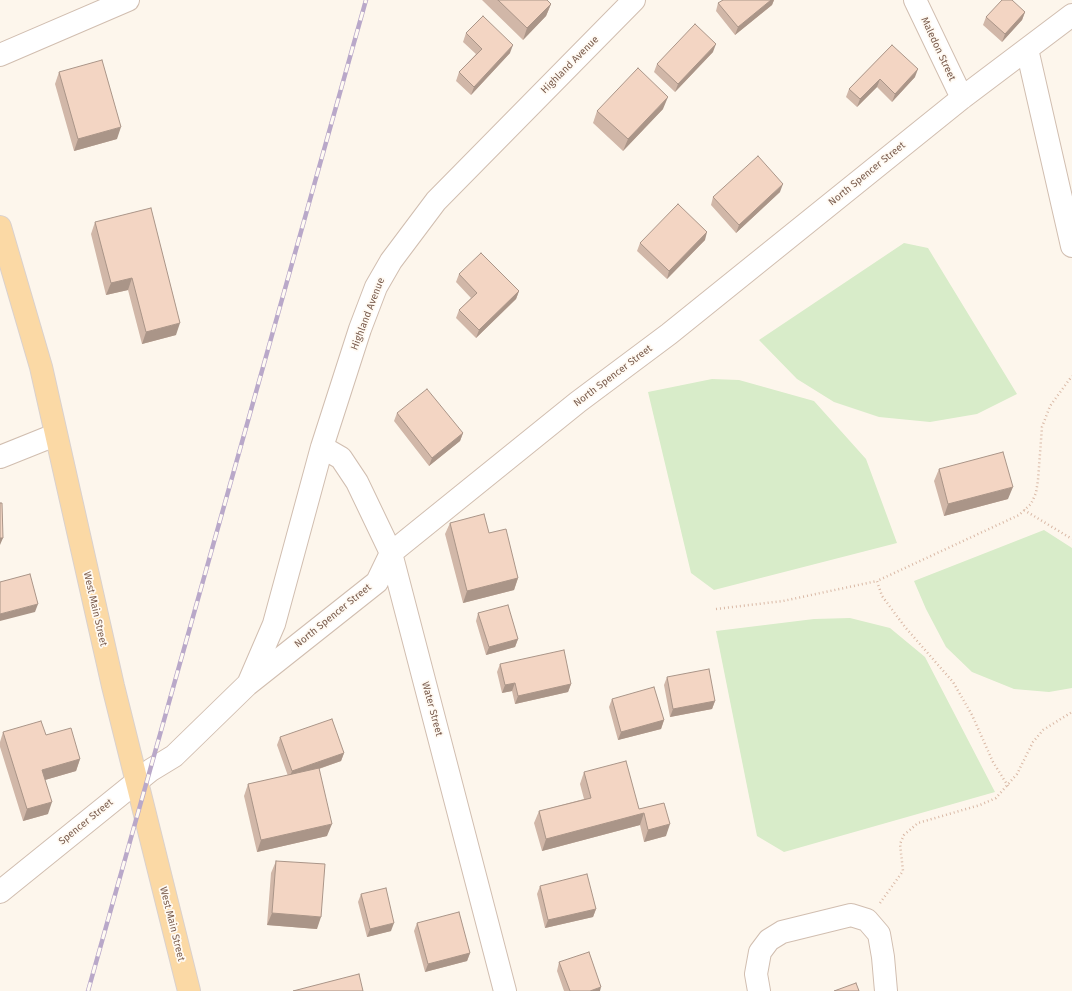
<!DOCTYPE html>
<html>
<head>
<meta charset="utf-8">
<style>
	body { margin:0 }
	canvas { display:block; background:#fdf6ec }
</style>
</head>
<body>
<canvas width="1072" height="991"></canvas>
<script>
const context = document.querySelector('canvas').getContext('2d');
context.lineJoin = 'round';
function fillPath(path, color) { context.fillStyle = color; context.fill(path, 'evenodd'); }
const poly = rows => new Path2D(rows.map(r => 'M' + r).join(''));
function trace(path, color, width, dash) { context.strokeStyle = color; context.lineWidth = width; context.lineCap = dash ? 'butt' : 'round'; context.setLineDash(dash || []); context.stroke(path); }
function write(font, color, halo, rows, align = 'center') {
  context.font = font + ' "Fira Sans",sans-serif'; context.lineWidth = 3.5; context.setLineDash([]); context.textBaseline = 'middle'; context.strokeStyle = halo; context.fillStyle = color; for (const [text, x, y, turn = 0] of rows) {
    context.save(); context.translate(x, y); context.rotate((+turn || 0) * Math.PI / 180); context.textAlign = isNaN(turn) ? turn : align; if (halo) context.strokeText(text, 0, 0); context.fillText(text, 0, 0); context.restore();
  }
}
const green = poly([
	[904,243,928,248,1017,394,977,414,930,422,879,417,834,402,797,379,759,340],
	[712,379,739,380,814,401,866,459,897,543,714,590,691,573,648,392],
	[1044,530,1072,548,1072,688,1049,692,1014,689,972,672,946,647,926,609,914,581],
	[850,618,890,628,925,657,995,792,784,852,757,836,716,631,814,619]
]);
const path = poly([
	[1024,510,1072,539],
	[716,609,783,601,877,581],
	[1008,786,993,762,972,715,953,682,905,627,882,596,877,581,1019,515,1031,504,1036,493,1038,480,1042,427,1050,406,1072,376],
	[880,903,903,871,900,844,904,835,918,823,980,805,996,798,1017,774,1033,742,1043,730,1072,712]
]);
const minor = poly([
	[915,0,962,98],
	[1027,49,1072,246],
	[0,55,128,0],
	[322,447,341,458,357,482,391,553,505,991],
	[0,457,55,435],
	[249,682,274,624,322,447,360,329,376,287,391,261,436,201,634,0],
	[0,892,151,770,174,756,247,685,377,582,391,553,578,402,669,334,962,98,1072,15],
	[759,991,756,974,760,952,769,940,782,932,851,915,867,920,879,934,883,957,886,991]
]);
const major = poly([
	[0,227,41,367,113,686,189,991]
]);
const rail = poly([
	[88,991,366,0]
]);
const wall = poly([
	[482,0,547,0,551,4,546,16,523,40],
	[723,0,774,0,772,5,735,35,716,11,718,3],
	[1025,12,1022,20,1002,42,983,25,986,17],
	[466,33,510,53,471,95,456,81,459,72,476,54,463,42],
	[892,45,915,77,892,102,877,87,857,107,846,97,849,89],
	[713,52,675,92,654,72,657,64],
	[59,72,117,139,74,151,55,84],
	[663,109,623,151,593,123,597,111],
	[780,192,736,233,711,205,713,197],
	[95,222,176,335,142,344,128,290,106,295,91,234],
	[705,240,667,279,637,251,640,243],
	[459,274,519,291,516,299,476,338,456,318,459,310,471,298,456,282],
	[397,413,463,433,460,441,429,466,394,421],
	[939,469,1008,499,944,516,934,481],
	[450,523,489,533,518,578,514,590,463,603,445,534],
	[478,613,518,639,515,647,486,655,476,621],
	[500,664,571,684,568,692,515,704,512,691,502,693,497,672],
	[667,677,715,701,712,709,670,717,664,685],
	[612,699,664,720,661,729,618,740,609,707],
	[3,732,46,735,80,759,76,771,45,780,48,814,23,821,0,747,0,742],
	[280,737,344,753,341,761,319,769,327,836,257,852,244,796,248,784,288,776,277,745],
	[584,772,639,809,664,803,666,836,644,842,640,825,542,851,534,823,539,811,584,799,580,784],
	[276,861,317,929,267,925,271,873],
	[540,886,596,909,593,917,545,928,537,894],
	[361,894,391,931,367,937,358,902],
	[417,923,470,953,467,961,425,972,414,931],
	[559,962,600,991,564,991,557,971]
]);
const shadedWall = poly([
	[771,0,774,0,772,5,735,35,738,27],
	[551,4,546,16,523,40,527,28],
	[1025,12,1022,20,1002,42,1005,34],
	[716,44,713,52,675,92,678,84],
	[513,45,510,53,471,95,474,87],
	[918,69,915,77,892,102,895,94],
	[880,79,877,87,857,107,860,99],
	[668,97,663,109,623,151,628,139],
	[121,127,117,139,74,151,78,139],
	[783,184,780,192,736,233,739,225],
	[707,232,705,240,667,279,669,271],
	[132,278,128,290,106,295,111,283],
	[519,291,516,299,476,338,479,330],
	[180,323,176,335,142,344,146,332],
	[463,433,460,441,429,466,432,458],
	[1013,487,1008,499,944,516,948,504],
	[0,538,3,538,0,545],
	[518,578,514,590,463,603,467,591],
	[38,604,35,612,0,621,0,614],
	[518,639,515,647,486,655,489,647],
	[515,683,512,691,502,693,505,685],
	[571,684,568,692,515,704,518,696],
	[715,701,712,709,670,717,673,709],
	[664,720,661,729,618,740,621,732],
	[344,753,341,761,289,779,292,771],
	[80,759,76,771,38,782,42,770],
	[52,802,48,814,23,821,27,809],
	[644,813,640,825,542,851,546,839],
	[332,824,327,836,257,852,261,840],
	[670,824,666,836,644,842,648,830],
	[596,909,593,917,545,928,548,920],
	[272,913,321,917,317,929,267,925],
	[394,923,391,931,367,937,370,929],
	[470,953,467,961,425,972,428,964],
	[601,987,600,991,590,991]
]);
const building = poly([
	[498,0,547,0,551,4,527,28,498,0],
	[723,0,771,0,738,27,718,3,723,0],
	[1002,0,1012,0,1025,12,1005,34,986,17,1002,0],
	[483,16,513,45,474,87,459,72,482,49,466,33,483,16],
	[695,24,716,44,678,84,657,64,695,24],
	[892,45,918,69,895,94,880,79,860,99,849,89,892,45],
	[102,60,121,127,78,139,59,72,102,60],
	[638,68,668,97,628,139,597,111,638,68],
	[758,156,783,184,739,225,713,197,758,156],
	[678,204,707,232,669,271,640,243,678,204],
	[151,208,180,323,146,332,132,278,111,283,95,222,151,208],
	[481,253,519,291,479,330,459,310,477,293,459,274,481,253],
	[427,389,463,433,432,458,397,413,427,389],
	[1003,452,1013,487,948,504,939,469,1003,452],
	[0,503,2,503,3,538,0,538,0,503],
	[484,514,489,533,506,529,518,578,467,591,450,523,484,514],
	[30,574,38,604,0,614,0,582,30,574],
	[508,605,518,639,489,647,478,613,508,605],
	[564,650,571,684,518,696,515,683,505,685,500,664,564,650],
	[709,669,715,701,673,709,667,677,709,669],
	[654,687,664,720,621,732,612,699,654,687],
	[332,719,344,753,292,771,280,737,332,719],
	[41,721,46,735,71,728,80,759,42,770,52,802,27,809,3,732,41,721],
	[626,761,639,809,664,803,670,824,648,830,644,813,546,839,539,811,591,798,584,772,626,761],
	[319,768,332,824,261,840,248,784,319,768],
	[276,861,325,864,321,917,272,913,276,861],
	[587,874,596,909,548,920,540,886,587,874],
	[386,888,394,923,370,929,361,894,386,888],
	[459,912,470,953,428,964,417,923,459,912],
	[589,952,601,987,590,991,570,991,559,962,589,952],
	[359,974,363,991,293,991,359,974],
	[856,983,859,991,834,991,856,983]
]);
const streetNames = [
	["Maledon Street",938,49,65],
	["Highland Avenue",570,65,-45],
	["North Spencer Street",867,174,-39],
	["Highland Avenue",368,314,-69],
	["North Spencer Street",613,376,-37],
	["West Main Street",95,609,77],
	["North Spencer Street",333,616,-39],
	["Water Street",432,709,75],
	["Spencer Street",86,822,-39],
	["West Main Street",172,924,76]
];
fillPath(green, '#d8ecc9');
trace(minor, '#d1beb0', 24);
trace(major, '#dad1cd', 24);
trace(path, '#d9b8a5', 2.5, [1, 3]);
trace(minor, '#fff', 22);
trace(major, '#fbd9a5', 22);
trace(rail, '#b9a8c9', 4.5);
trace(rail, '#fffaf3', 3, [9]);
fillPath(wall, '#d1b7a8');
fillPath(shadedWall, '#aa9588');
fillPath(building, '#f3d5c3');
trace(building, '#aa9588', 1);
write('10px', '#7a5c4d', '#fffaf3', streetNames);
</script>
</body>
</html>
